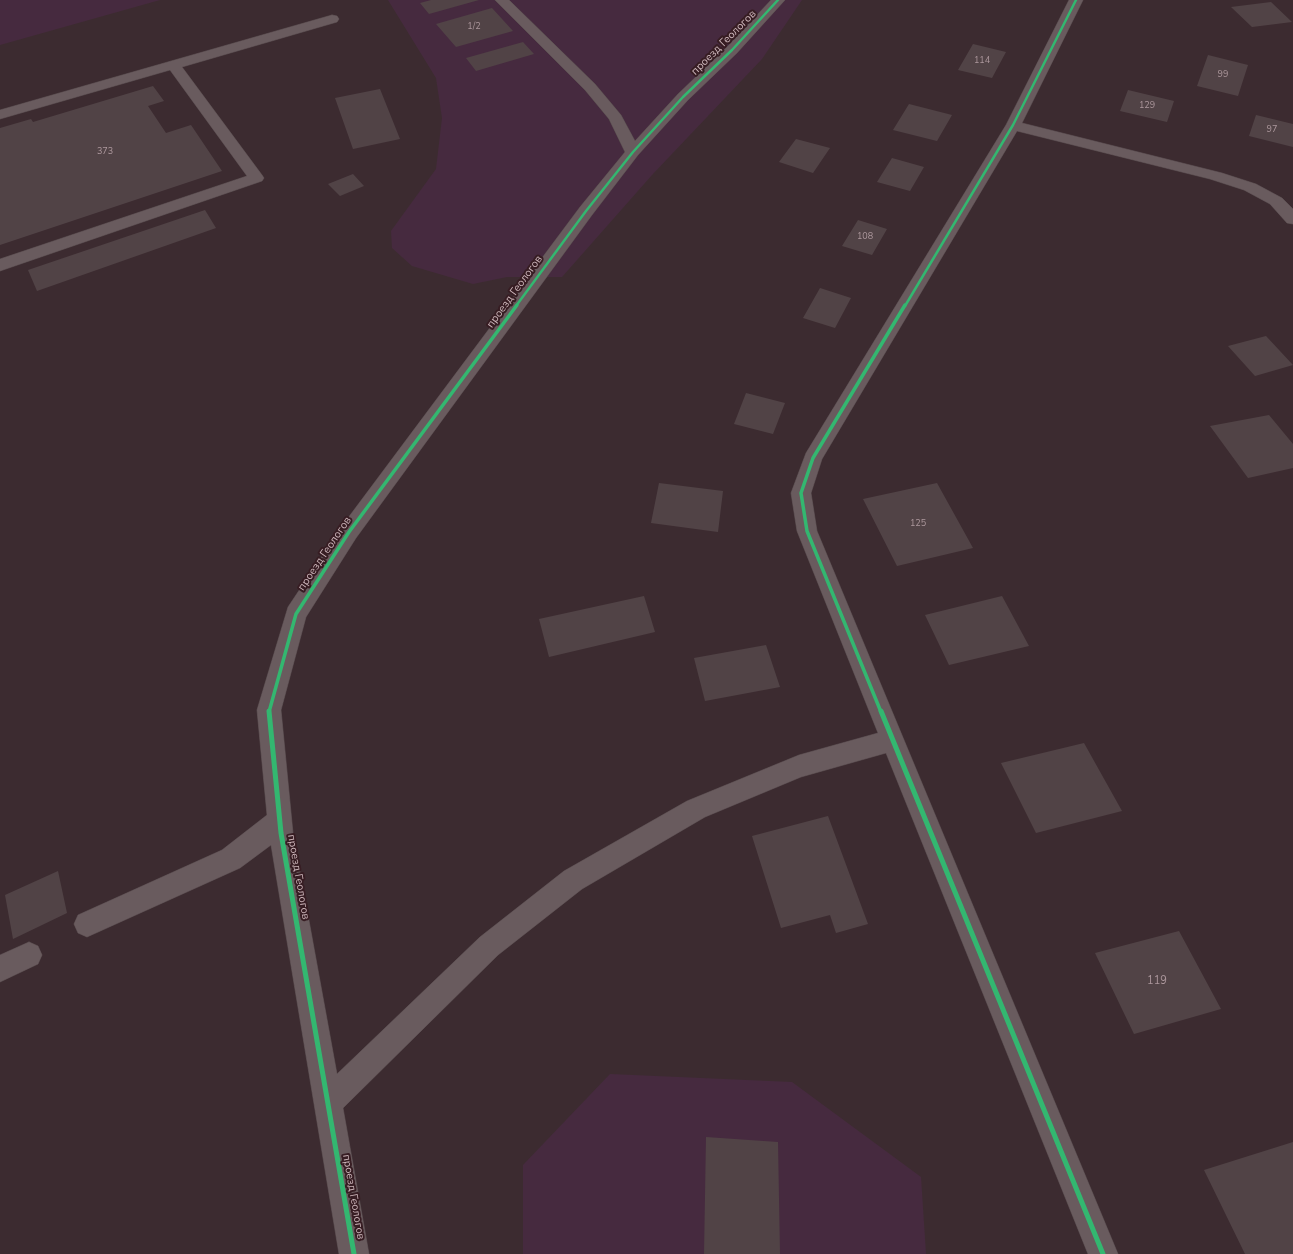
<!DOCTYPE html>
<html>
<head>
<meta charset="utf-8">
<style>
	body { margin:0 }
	canvas { display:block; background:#3c2b30 }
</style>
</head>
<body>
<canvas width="1293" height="1254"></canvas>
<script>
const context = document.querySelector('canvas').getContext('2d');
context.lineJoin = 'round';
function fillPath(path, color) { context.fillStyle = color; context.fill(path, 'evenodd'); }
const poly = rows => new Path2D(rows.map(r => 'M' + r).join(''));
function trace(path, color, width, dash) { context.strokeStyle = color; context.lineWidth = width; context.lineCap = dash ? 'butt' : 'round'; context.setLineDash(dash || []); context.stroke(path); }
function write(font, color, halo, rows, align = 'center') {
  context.font = font + ' "Nunito Sans",sans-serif'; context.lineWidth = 4; context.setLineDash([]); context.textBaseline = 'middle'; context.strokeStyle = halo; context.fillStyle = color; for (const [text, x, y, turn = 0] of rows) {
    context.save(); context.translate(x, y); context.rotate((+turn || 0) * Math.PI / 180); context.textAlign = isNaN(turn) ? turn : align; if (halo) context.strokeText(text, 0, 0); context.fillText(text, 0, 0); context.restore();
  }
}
const green = poly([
	[0,0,160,0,0,45],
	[388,0,802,0,762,59,652,175,562,277,507,277,473,284,412,266,392,248,391,231,436,169,442,118,436,78],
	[610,1074,792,1082,921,1177,926,1254,523,1254,523,1165]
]);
const building = poly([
	[431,0,479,0,429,14,420,3],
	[1271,2,1292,22,1252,27,1231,7],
	[492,8,513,31,456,47,436,24],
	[523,42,534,54,476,71,466,58],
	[973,44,1006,52,992,78,958,70],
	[1208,55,1248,65,1238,96,1197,86],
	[153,86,164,101,148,106,166,133,191,125,222,171,0,245,0,128,31,119,33,122],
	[380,89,400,139,353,149,335,98],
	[1128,90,1174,101,1167,122,1120,111],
	[909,104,952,115,937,141,893,130],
	[1256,115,1293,124,1293,147,1249,136],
	[796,139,830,148,813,173,779,162],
	[892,158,924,167,910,191,877,182],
	[353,174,364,186,340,196,328,184],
	[205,210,216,228,37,291,28,270],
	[858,220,887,229,872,255,842,246],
	[820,288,851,298,835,328,803,318],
	[1266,336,1293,365,1255,376,1228,346],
	[746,393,785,403,773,434,734,424],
	[1269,415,1293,444,1293,468,1248,478,1210,426],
	[659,483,723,491,718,532,651,523],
	[937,483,973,548,897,566,863,499],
	[644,596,655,632,549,657,539,619],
	[1002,596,1029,646,949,665,925,615],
	[766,645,780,687,705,701,694,658],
	[1084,743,1122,811,1036,833,1001,763],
	[828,816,868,924,836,933,830,915,781,928,752,836],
	[58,871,67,913,13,939,5,895],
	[1179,931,1221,1009,1134,1034,1095,953],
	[706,1137,778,1142,780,1254,704,1254],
	[1293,1142,1293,1254,1245,1254,1204,1170]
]);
const minor = poly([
	[495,0,509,0,595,84,621,115,635,141,678,94,727,47,771,0,785,0,737,53,688,100,638,155,592,215,356,538,306,617,281,710,293,833,337,1074,480,937,564,871,687,801,799,755,878,733,797,531,791,493,806,453,1006,125,1069,0,1083,0,1022,123,1222,173,1256,184,1282,198,1293,209,1293,224,1287,223,1270,204,1244,190,1210,179,1017,131,822,459,811,493,817,531,1118,1254,1088,1254,886,753,801,777,705,817,582,889,498,955,343,1108,369,1254,339,1254,271,845,240,868,87,937,78,933,74,924,78,915,222,850,267,815,257,710,288,607,342,526,580,207,625,152,609,119,585,90,495,0],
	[332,15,337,16,339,19,337,22,182,67,262,175,264,178,262,181,0,271,0,259,247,176,170,70,0,119,0,110,332,15],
	[29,942,38,946,42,955,38,964,0,982,0,955,29,942]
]);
const cyclewayFar2 = poly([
	[516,306,586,211,633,152,683,97,732,50,778,0],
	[905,306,1013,125,1076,0]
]);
const cyclewayFar1 = poly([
	[269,712,296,614,349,532,517,305],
	[881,712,807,531,801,493,813,458,905,305]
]);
const cycleway = poly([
	[269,711,281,833,354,1254],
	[881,711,1103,1254]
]);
const numberNames = [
	["1/2",474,27],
	["114",982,61],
	["99",1223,75],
	["129",1147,106],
	["97",1272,130],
	["373",105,152],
	["108",865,237],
	["125",918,524]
];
const streetNames = [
	["проезд Геологов",724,43,-45],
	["проезд Геологов",515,292,-54],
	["проезд Геологов",325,554,-56],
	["проезд Геологов",298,877,80],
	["проезд Геологов",353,1197,80]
];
const nearNumbernames = [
	["119",1157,981]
];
fillPath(green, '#462a3f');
fillPath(building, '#514346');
trace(minor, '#54474a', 1);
fillPath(minor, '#695b5e');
trace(cyclewayFar2, '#33b770', 2.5);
trace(cyclewayFar1, '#33b770', 3.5);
trace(cycleway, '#33b770', 5);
write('9px', '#ad989d', null, numberNames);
write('11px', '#ccb5ba', '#371d23', streetNames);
write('11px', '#ad989d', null, nearNumbernames);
</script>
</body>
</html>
